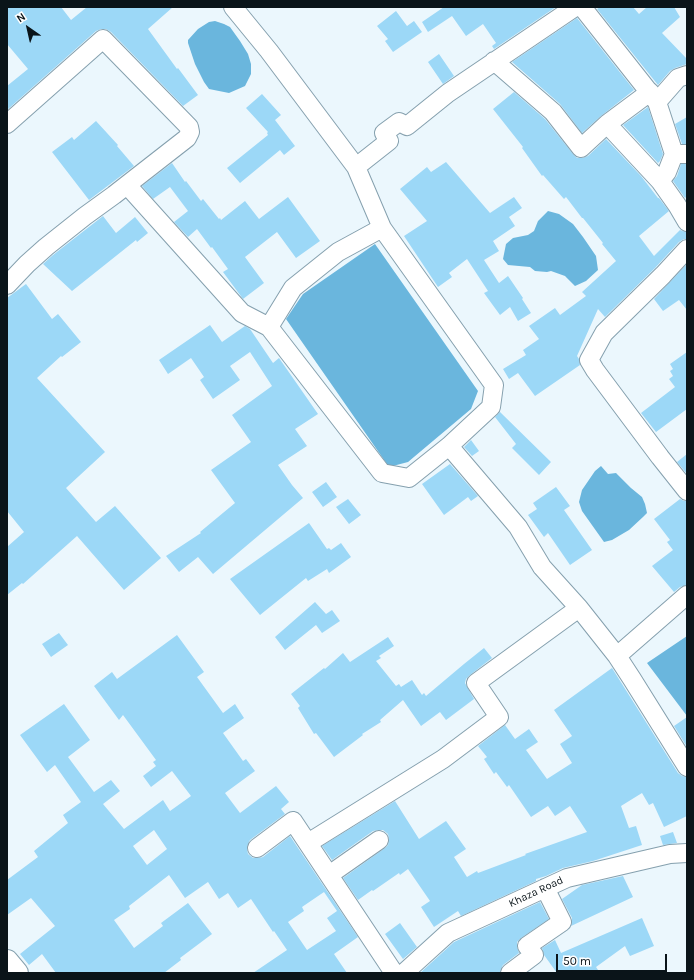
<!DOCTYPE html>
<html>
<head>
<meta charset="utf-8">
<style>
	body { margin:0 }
	#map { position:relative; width:694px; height:980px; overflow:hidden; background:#ebf7fd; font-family:Karla,sans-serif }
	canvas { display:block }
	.frame { position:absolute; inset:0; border:8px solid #0a1419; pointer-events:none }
	.north { position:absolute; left:8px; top:8px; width:40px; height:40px; -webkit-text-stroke:3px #fff; paint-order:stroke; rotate:326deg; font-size:11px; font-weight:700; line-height:16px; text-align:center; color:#0a1419 }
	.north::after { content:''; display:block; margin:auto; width:14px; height:18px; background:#0a1419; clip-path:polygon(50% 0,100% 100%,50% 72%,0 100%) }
	.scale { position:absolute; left:556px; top:954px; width:111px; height:18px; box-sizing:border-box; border:2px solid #0a1419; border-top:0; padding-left:5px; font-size:12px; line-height:14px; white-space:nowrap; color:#0a1419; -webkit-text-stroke:3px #fff; paint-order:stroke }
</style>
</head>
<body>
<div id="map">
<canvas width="694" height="980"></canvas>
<div class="frame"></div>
<div class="north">N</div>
<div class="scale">50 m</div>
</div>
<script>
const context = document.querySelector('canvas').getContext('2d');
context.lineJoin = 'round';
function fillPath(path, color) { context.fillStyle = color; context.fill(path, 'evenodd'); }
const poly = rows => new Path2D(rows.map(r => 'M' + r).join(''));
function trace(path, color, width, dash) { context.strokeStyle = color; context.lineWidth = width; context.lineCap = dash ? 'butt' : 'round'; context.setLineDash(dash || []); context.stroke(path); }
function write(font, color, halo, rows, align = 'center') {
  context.font = font + ' Karla,sans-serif'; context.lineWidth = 4; context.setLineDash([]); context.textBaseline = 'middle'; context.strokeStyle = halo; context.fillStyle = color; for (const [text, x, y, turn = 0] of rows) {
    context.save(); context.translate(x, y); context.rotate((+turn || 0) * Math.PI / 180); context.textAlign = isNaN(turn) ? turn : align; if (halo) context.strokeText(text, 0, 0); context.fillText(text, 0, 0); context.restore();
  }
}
const water = poly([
	[215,21,224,24,230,27,240,41,248,54,251,64,251,74,245,86,229,93,209,89,204,82,195,64,188,43,188,40,198,29,209,22],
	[548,211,559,214,573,224,583,237,596,256,598,270,586,281,575,286,565,276,551,271,547,272,535,271,530,267,508,265,503,259,506,244,513,238,528,235,534,231,538,221],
	[375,244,478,391,471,409,408,462,389,467,286,319,303,294],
	[601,466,608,474,616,473,631,488,642,497,645,504,647,513,643,517,629,530,612,540,604,542,582,511,579,502,582,490,595,471],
	[687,636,687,716,647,663]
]);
const building = poly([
	[7,7,61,7,71,20,87,7,173,7,148,29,177,69,178,68,198,95,183,106,111,32,106,29,101,29,96,31,7,110,7,86,28,69,7,44],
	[444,7,556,7,494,49,492,46,496,43,483,24,466,36,452,16,428,32,422,22],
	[600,7,633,7,639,14,647,7,674,7,680,17,662,33,687,59,687,64,675,68,670,71,658,85,597,9],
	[396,11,407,26,414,21,422,32,393,52,385,41,388,39,377,26],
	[577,18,634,90,601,116,582,133,560,104,512,62],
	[439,54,454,76,443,84,428,62],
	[514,92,545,119,573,154,577,158,583,158,588,156,606,139,641,176,658,198,659,198,669,211,639,236,654,256,680,230,682,231,687,232,687,239,684,239,679,242,655,268,605,317,598,309,577,356,579,359,580,365,535,396,518,373,509,379,503,369,526,355,523,350,539,339,529,326,555,308,560,315,586,296,582,292,616,261,602,244,603,243,583,218,582,218,566,197,564,199,543,175,542,176,522,148,523,147,493,109],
	[262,94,281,115,275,120,295,146,284,155,280,150,240,183,227,168,268,135,267,133,268,132,246,108],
	[648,107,663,154,660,161,658,163,623,125],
	[687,117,687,144,682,144,675,124],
	[96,121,118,145,117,146,134,166,89,200,52,152,72,137,74,140],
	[446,162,490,213,514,197,522,208,509,217,515,226,493,241,499,251,484,260,499,283,508,276,523,298,522,299,531,313,518,321,510,307,500,315,484,293,488,291,467,259,449,273,452,277,438,287,404,236,427,221,400,189,427,167,431,172],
	[172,163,185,182,186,181,201,201,203,199,219,219,220,218,221,220,245,201,259,219,288,197,320,241,296,258,277,232,245,257,264,283,243,299,223,272,228,269,212,247,211,248,197,229,188,237,174,222,188,211,170,187,153,199,142,186],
	[681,164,687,164,687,196,685,198,673,181,677,176],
	[103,216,116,233,135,217,148,233,137,242,136,240,72,291,43,264,53,255],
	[687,264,687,310,679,300,663,311,654,299],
	[26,284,52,319,58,314,81,342,62,357,61,356,37,378,105,452,66,488,96,522,115,506,161,558,124,590,77,536,23,584,22,583,7,595,7,547,24,532,7,511,7,298],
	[210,325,222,342,245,326,250,329,273,363,279,358,318,414,295,429,307,446,278,465,292,485,303,498,213,574,198,557,179,572,166,556,201,533,200,532,235,503,211,470,251,442,232,415,272,386,250,352,230,366,240,380,213,399,200,380,204,377,191,358,168,374,159,360],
	[687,352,687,409,656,432,641,413,675,387,669,379,673,376,670,371,673,369,670,364],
	[500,412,551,462,539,475,512,448,516,444,495,417],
	[471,440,479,451,472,456,464,447],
	[687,454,687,474,677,462],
	[450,464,478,496,471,501,468,497,444,515,422,484],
	[326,482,337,497,323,507,312,492],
	[556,487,570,506,564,510,592,550,570,565,548,533,544,537,528,515,537,509,533,503],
	[348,499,361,515,349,524,336,507],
	[680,499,684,501,687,501,687,585,680,587,674,592,652,566,673,550,667,542,670,540,654,519],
	[309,523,327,549,329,548,331,550,341,543,351,557,329,573,327,569,308,581,306,578,260,615,230,579],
	[315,602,326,614,332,610,340,621,322,633,316,625,285,650,275,637],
	[59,633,68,645,51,657,42,644],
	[177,635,204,672,197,677,223,713,235,704,244,718,223,733,243,761,246,759,255,771,225,793,240,813,276,786,289,802,281,809,285,814,250,840,248,844,247,849,248,854,253,858,259,858,263,857,290,836,358,937,334,954,347,973,253,973,287,950,274,931,273,932,251,899,238,908,228,893,219,899,208,882,185,898,169,875,129,906,130,909,114,920,134,948,163,926,161,923,188,903,212,934,180,958,181,960,164,973,56,973,42,954,29,965,20,954,55,926,31,898,7,915,7,880,38,857,34,851,68,823,63,815,81,802,55,765,47,772,20,735,64,704,90,740,68,757,94,792,111,780,120,791,103,804,124,829,163,800,170,811,191,796,172,771,151,787,143,776,156,766,153,762,156,760,123,715,119,720,94,686,112,672,117,679],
	[154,830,167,849,147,865,133,846],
	[324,892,337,911,327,918,336,931,307,950,288,922,304,911,302,907],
	[388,637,394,646,379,656,381,658,376,661,396,686,399,684,401,687,412,680,422,695,424,693,426,696,464,664,484,648,492,658,470,675,466,679,465,683,474,699,446,720,440,712,421,726,403,700,380,720,381,722,362,734,363,735,334,757,316,733,314,734,298,708,300,706,291,694,324,668,325,669,343,653,350,662],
	[612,668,678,773,682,776,687,777,687,816,664,827,653,803,649,805,642,793,621,806,629,828,636,826,642,845,593,861,563,868,546,876,536,879,536,881,461,916,458,911,434,927,421,907,430,901,408,869,400,875,399,873,373,891,372,890,358,900,343,878,385,848,388,845,389,839,388,834,383,830,378,830,373,831,332,860,322,846,395,801,419,839,446,821,466,849,454,857,467,877,477,871,478,873,526,855,525,854,587,832,570,806,555,816,548,806,531,817,509,785,507,787,496,772,494,774,484,759,487,757,478,746,505,725,515,739,529,729,538,742,526,750,547,779,572,763,560,744,572,736,554,710],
	[687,717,687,747,674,726],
	[673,832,677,843,663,845,660,836],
	[623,876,633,897,571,926,572,922,572,918,562,899,582,885],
	[540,902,549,919,521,938,517,942,517,947,519,953,503,965,501,969,500,973,420,973,454,942],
	[642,918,654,946,630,956,625,946,596,967,600,973,557,973,544,955,542,948,555,940,561,953],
	[400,923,417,947,403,959,385,934]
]);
const minor = poly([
	[582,7,657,102,674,154,687,154],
	[494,61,553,112,581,148,607,124],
	[650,92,607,124,660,181],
	[657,102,678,78,687,75],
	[7,124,103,39,189,127,190,132,187,138,114,195,85,216,46,247,27,264,7,285],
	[674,154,667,172,660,181,677,205,687,222],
	[356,167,389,141,384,133,399,122,407,126,448,93,575,7],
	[127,185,242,313,269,327,382,473,409,478,449,446,491,407,494,385,382,228,356,167,269,51,233,7],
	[687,249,663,275,604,333,589,360,595,370,660,457,687,491],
	[269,327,293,288,338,252,382,228],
	[449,446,518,527,542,567,579,608,617,656,632,679,687,767],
	[617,656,687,595],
	[308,843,443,759,499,717,476,683,579,608],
	[257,848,293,821,394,973],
	[329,875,379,840],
	[404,973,448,933,567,878,670,854,687,853],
	[510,973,534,955,527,946,562,922,545,888]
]);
const secondary = poly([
	[7,961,17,973]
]);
const streetNames = [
	["Khaza Road",536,892,-25]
];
fillPath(water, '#6ab6dd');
fillPath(building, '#9cd8f7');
trace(minor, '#85a0ae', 20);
trace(secondary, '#85a0ae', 24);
trace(minor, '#fff', 18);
trace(secondary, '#fff', 22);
write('11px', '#0a1419', '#fff', streetNames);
</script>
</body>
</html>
